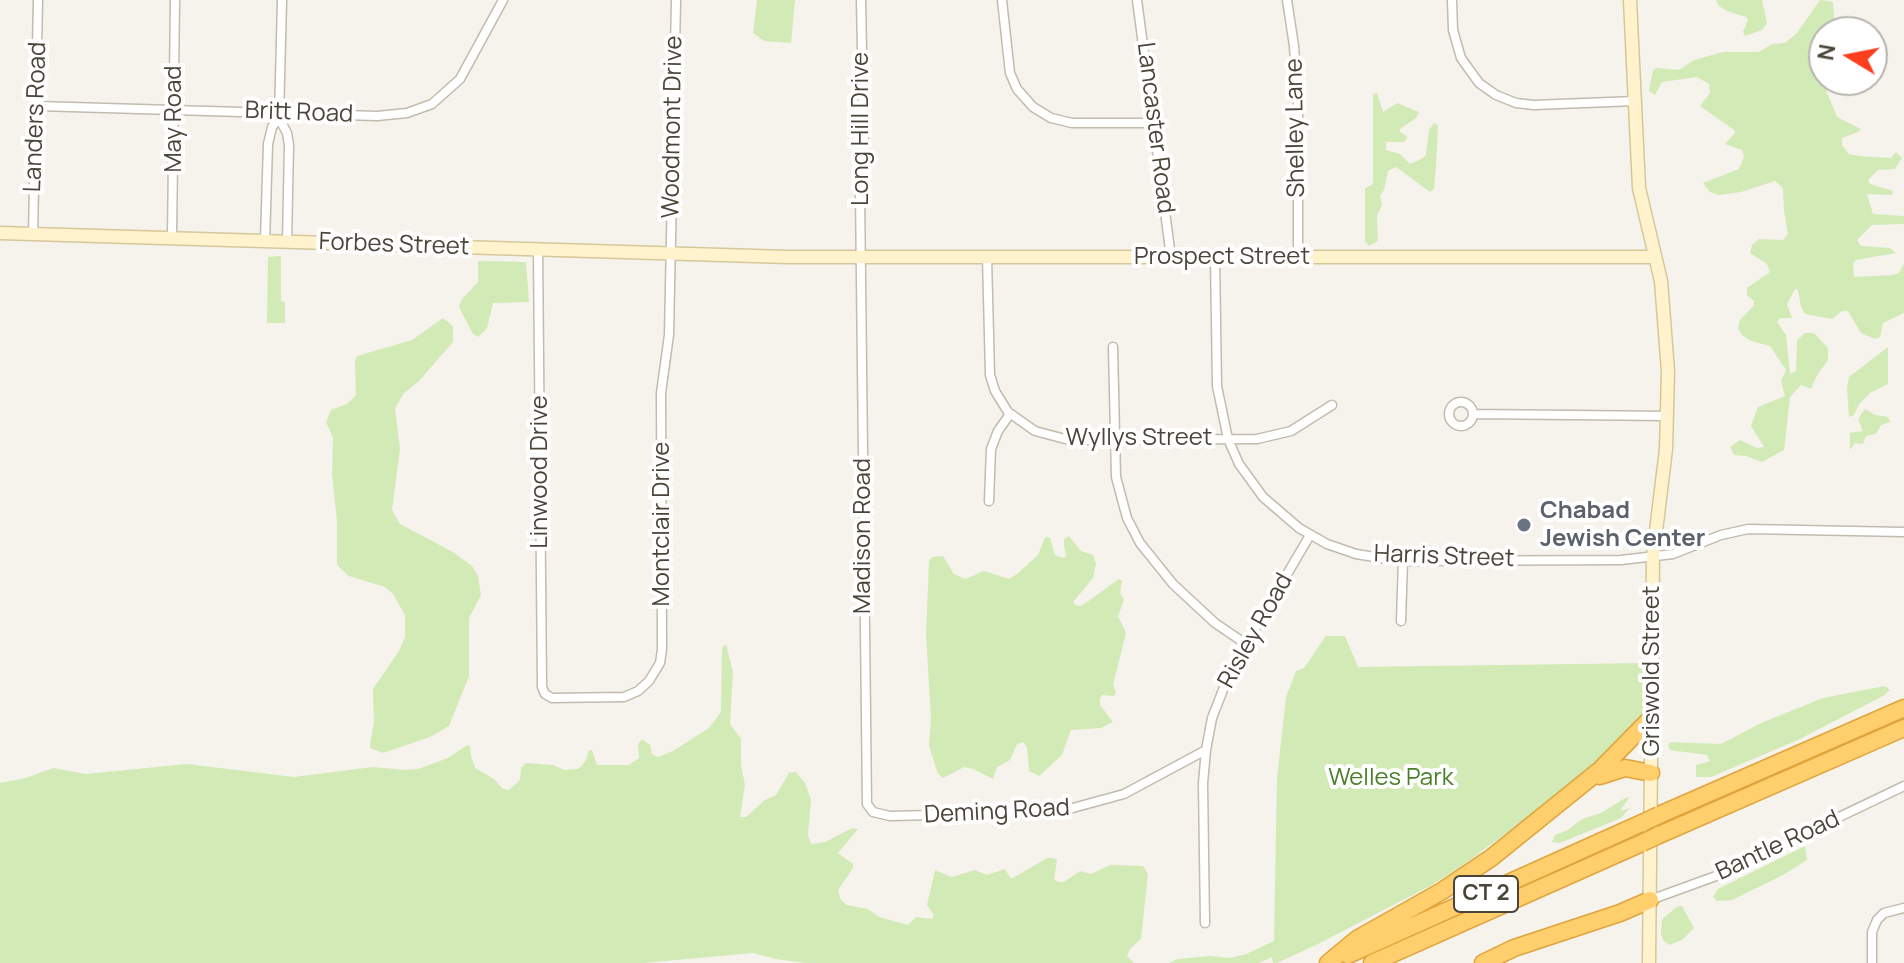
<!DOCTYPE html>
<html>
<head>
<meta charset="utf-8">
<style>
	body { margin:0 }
	#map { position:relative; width:1904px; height:963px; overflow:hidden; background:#f6f3ec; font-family:Manrope,sans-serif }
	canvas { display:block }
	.north { position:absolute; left:1808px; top:16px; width:80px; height:80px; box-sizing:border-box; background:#fff; border:2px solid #b7b4b0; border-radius:50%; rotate:280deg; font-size:22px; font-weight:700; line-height:32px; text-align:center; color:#4b4439 }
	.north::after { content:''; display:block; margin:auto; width:28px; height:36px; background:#fc3f1d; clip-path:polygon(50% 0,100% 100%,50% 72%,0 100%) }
</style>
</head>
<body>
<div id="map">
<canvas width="1904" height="963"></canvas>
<div class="north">N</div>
</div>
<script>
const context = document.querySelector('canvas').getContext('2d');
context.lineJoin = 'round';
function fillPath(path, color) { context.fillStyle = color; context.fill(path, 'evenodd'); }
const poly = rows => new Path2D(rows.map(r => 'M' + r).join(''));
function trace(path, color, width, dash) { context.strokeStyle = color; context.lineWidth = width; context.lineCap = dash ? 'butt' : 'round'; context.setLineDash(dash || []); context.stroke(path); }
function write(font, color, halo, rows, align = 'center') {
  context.font = font + ' Manrope,sans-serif'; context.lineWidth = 8; context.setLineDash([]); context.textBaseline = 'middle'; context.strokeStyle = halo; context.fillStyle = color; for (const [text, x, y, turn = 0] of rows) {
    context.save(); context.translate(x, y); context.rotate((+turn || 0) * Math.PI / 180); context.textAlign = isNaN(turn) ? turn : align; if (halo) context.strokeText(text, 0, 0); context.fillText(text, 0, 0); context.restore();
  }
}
const green = poly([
	[757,0,795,0,791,43,764,41,753,33],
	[1716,0,1762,0,1767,23,1762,30,1745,36,1743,32,1748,20,1746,17,1727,11,1719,6],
	[1820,0,1833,2,1835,32,1824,32,1824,66,1821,78,1837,117,1861,129,1858,132,1842,138,1842,145,1849,154,1860,156,1891,158,1896,152,1902,158,1895,169,1878,170,1868,180,1870,184,1893,191,1892,195,1867,194,1873,214,1904,216,1904,224,1872,225,1857,240,1861,246,1890,248,1896,253,1856,260,1853,264,1854,277,1893,275,1899,273,1904,263,1904,313,1883,323,1880,337,1875,339,1861,333,1848,311,1842,311,1832,319,1805,314,1801,307,1798,290,1795,289,1787,304,1792,318,1780,318,1777,322,1786,335,1790,374,1796,371,1797,340,1805,333,1814,333,1828,348,1828,360,1816,377,1811,389,1801,385,1790,397,1784,450,1762,462,1746,456,1734,455,1730,447,1740,440,1757,448,1764,447,1751,426,1758,407,1785,396,1781,381,1786,370,1770,346,1751,341,1742,335,1738,328,1740,320,1754,305,1754,301,1747,295,1747,288,1770,272,1767,264,1750,253,1752,245,1759,239,1783,240,1788,234,1784,211,1783,188,1775,181,1741,192,1719,195,1710,192,1703,183,1739,169,1744,157,1742,150,1725,144,1735,133,1734,130,1700,106,1710,93,1709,84,1697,77,1662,82,1655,95,1649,91,1650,84,1653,70,1657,68,1679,70,1694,60,1723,52,1759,52,1772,44,1785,43,1797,33],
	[1377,93,1383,112,1397,103,1419,112,1416,118,1400,129,1400,132,1407,136,1406,140,1404,142,1386,142,1386,150,1400,154,1410,164,1421,159,1426,155,1429,130,1434,123,1438,125,1436,165,1434,189,1430,192,1396,167,1388,171,1384,190,1380,196,1382,205,1377,215,1378,241,1369,246,1365,241,1365,188,1372,185,1373,181,1373,94],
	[281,256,281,301,285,302,285,323,267,323,268,257],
	[478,261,526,262,529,302,493,303,487,328,478,337,473,334,459,307,462,299,478,282],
	[443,318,453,326,453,342,419,381,404,393,395,408,400,449,392,510,400,524,453,552,472,566,478,576,481,595,469,618,469,676,449,726,430,737,383,753,370,748,370,745,374,722,373,689,399,651,405,637,405,615,393,594,385,587,349,576,337,565,337,521,332,474,333,438,326,422,331,410,347,404,356,395,355,362,357,356,412,340],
	[1888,347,1888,384,1870,393,1859,404,1854,415,1849,417,1847,388,1849,377],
	[1865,409,1875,415,1888,417,1890,422,1881,425,1876,434,1866,436,1863,444,1855,443,1850,450,1850,433,1863,431,1858,419],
	[1069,536,1081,551,1093,555,1096,564,1093,578,1073,602,1075,605,1080,606,1087,602,1119,579,1122,581,1120,593,1124,600,1118,616,1126,633,1113,685,1116,692,1114,696,1102,695,1100,699,1100,705,1113,722,1101,728,1071,730,1062,755,1039,776,1029,771,1027,747,1023,742,1017,744,1010,760,997,767,993,779,973,769,964,767,943,778,938,774,929,746,931,719,926,635,929,561,932,557,943,556,954,574,965,579,984,571,1009,579,1017,574,1038,555,1045,537,1050,538,1055,555,1063,558,1066,556,1064,545,1064,539],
	[1326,636,1345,636,1358,667,1648,663,1647,716,1601,763,1463,865,1432,885,1318,944,1277,963,1273,963,1272,957,1259,963,1169,963,1178,959,1210,956,1230,958,1246,954,1274,941,1277,778,1286,697,1296,671,1304,668],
	[726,644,733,672,730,724,741,739,741,765,745,785,740,817,746,817,765,800,776,795,789,773,796,772,805,783,811,800,808,835,811,844,825,842,852,828,858,829,838,853,853,864,853,868,838,890,841,900,847,905,868,909,879,917,908,925,916,917,932,919,934,915,927,905,935,870,952,877,975,870,987,875,1005,869,1011,879,1047,858,1054,858,1057,860,1054,879,1058,882,1064,882,1080,871,1091,874,1110,865,1143,866,1148,874,1141,939,1130,949,1127,956,1134,963,806,963,776,959,753,953,643,963,0,963,0,783,26,778,53,768,86,774,187,764,294,777,373,767,405,770,418,769,448,758,467,745,470,746,471,756,475,768,494,779,503,789,509,790,520,780,521,768,526,763,553,765,564,770,578,769,585,762,589,750,592,750,597,765,629,765,639,758,638,744,642,739,650,745,652,754,658,757,673,751,709,728,721,712,722,648],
	[1885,686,1890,690,1883,696,1800,739,1711,777,1696,777,1696,765,1710,761,1707,755,1677,751,1670,750,1668,745,1671,742,1721,744,1761,723,1823,698],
	[1627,797,1629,798,1620,811,1630,808,1621,818,1560,843,1552,842,1555,835,1568,830,1582,819,1601,813],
	[1805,846,1807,860,1783,875,1732,900,1717,901,1713,897,1718,889],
	[1678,906,1682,906,1694,928,1682,940,1669,945,1663,940,1661,933,1662,919]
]);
const street = poly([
	[861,0,864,153,860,192,867,804,873,812,890,816,1058,812,1124,794,1206,750],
	[1002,0,1010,73,1017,89,1033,107,1051,118,1072,123,1155,123],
	[1137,0,1171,257],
	[1287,0,1294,46,1298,103,1298,257],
	[1452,0,1453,30,1461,58,1479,83,1496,95,1516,103,1534,105,1635,101],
	[37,106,377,116,407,113,432,104,460,79,503,0],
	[279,118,287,133,289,145,287,242],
	[33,234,38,0],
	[172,238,175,0],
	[265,241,268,144,272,127,279,118,282,0],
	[538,249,542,687,545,694,552,698,624,697,638,691,649,681,660,663,662,649,661,393,669,335,676,0],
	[987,257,990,375,995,391,1008,412,1035,431,1069,440,1257,439,1291,431,1332,405],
	[1215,257,1217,386,1228,439,1239,464,1263,497,1299,528,1327,544,1356,554,1399,561,1621,560,1673,554,1721,535,1748,529,1904,532],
	[1113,347,1116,477,1127,518,1140,543,1173,584,1215,623,1246,644],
	'1449 414a12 12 0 1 1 24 0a12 12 0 1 1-24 0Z',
	[1473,414,1668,416],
	[989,501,991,449,998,431,1010,414],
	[1401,621,1403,561],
	[1650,900,1716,876,1904,786],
	[1205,923,1203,783,1206,750,1212,718,1230,672,1310,535],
	[1872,963,1872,932,1877,920,1884,913,1904,908]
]);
const secondary = poly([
	[1630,0,1639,188,1661,281,1668,371,1666,449,1653,556,1649,963],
	[0,233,788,257,1655,257]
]);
const highway = poly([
	[1600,776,1625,768,1651,773],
	[1659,815,1904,708],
	[1659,835,1904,728],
	[1348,955,1642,823],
	[1328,963,1357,939,1442,891,1491,858,1600,770,1652,717],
	[1372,963,1642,843],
	[1483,963,1514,948,1620,913,1650,900]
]);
const highwayBridge = poly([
	[1642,823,1659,815],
	[1642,843,1659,835]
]);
const markers = [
	[1524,525,8,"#6b7280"]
];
const shields = [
	[1486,894,64]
];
const shieldNames = [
	["CT 2",1486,894]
];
const streetNames = [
	["Britt Road",299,113,2],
	["Landers Road",36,117,-88],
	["May Road",174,119,-90],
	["Woodmont Drive",673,127,-89],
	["Lancaster Road",1155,128,83],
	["Shelley Lane",1296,128,-91],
	["Long Hill Drive",861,129,-90],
	["Forbes Street",394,245,2],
	["Prospect Street",1222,257],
	["Wyllys Street",1139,438],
	["Linwood Drive",540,472,-90],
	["Montclair Drive",662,524,-90],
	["Madison Road",863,536,-90],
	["Harris Street",1444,557,2],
	["Risley Road",1256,631,-61],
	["Griswold Street",1652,671,-90],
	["Deming Road",997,812,-3],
	["Bantle Road",1778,846,-25]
];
const worshipNames = [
	["Chabad",1540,511],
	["Jewish Center",1540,539]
];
const parkNames = [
	["Welles Park",1391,778]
];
fillPath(green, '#d2eab5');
trace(street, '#c2bbae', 11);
trace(secondary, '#d6c79b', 15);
trace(highway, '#e0a43c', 19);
trace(street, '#fff', 8);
trace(secondary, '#fff3cd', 12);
trace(highway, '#ffcf6e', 16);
trace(highwayBridge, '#e0a43c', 19, []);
trace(highwayBridge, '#ffcf6e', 16);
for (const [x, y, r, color] of markers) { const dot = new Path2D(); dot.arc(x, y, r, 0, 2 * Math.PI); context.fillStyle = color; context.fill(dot); trace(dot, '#fff', 3); }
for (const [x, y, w] of shields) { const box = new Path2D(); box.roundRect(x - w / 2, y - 18, w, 36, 6); context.fillStyle = '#fff'; context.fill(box); trace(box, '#4b4439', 2); }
write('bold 22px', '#4b4439', null, shieldNames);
write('24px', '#4b4439', '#fff', streetNames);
write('bold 24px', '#5b616d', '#fff', worshipNames, 'left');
write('24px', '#4a7f2a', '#fff', parkNames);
</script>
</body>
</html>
